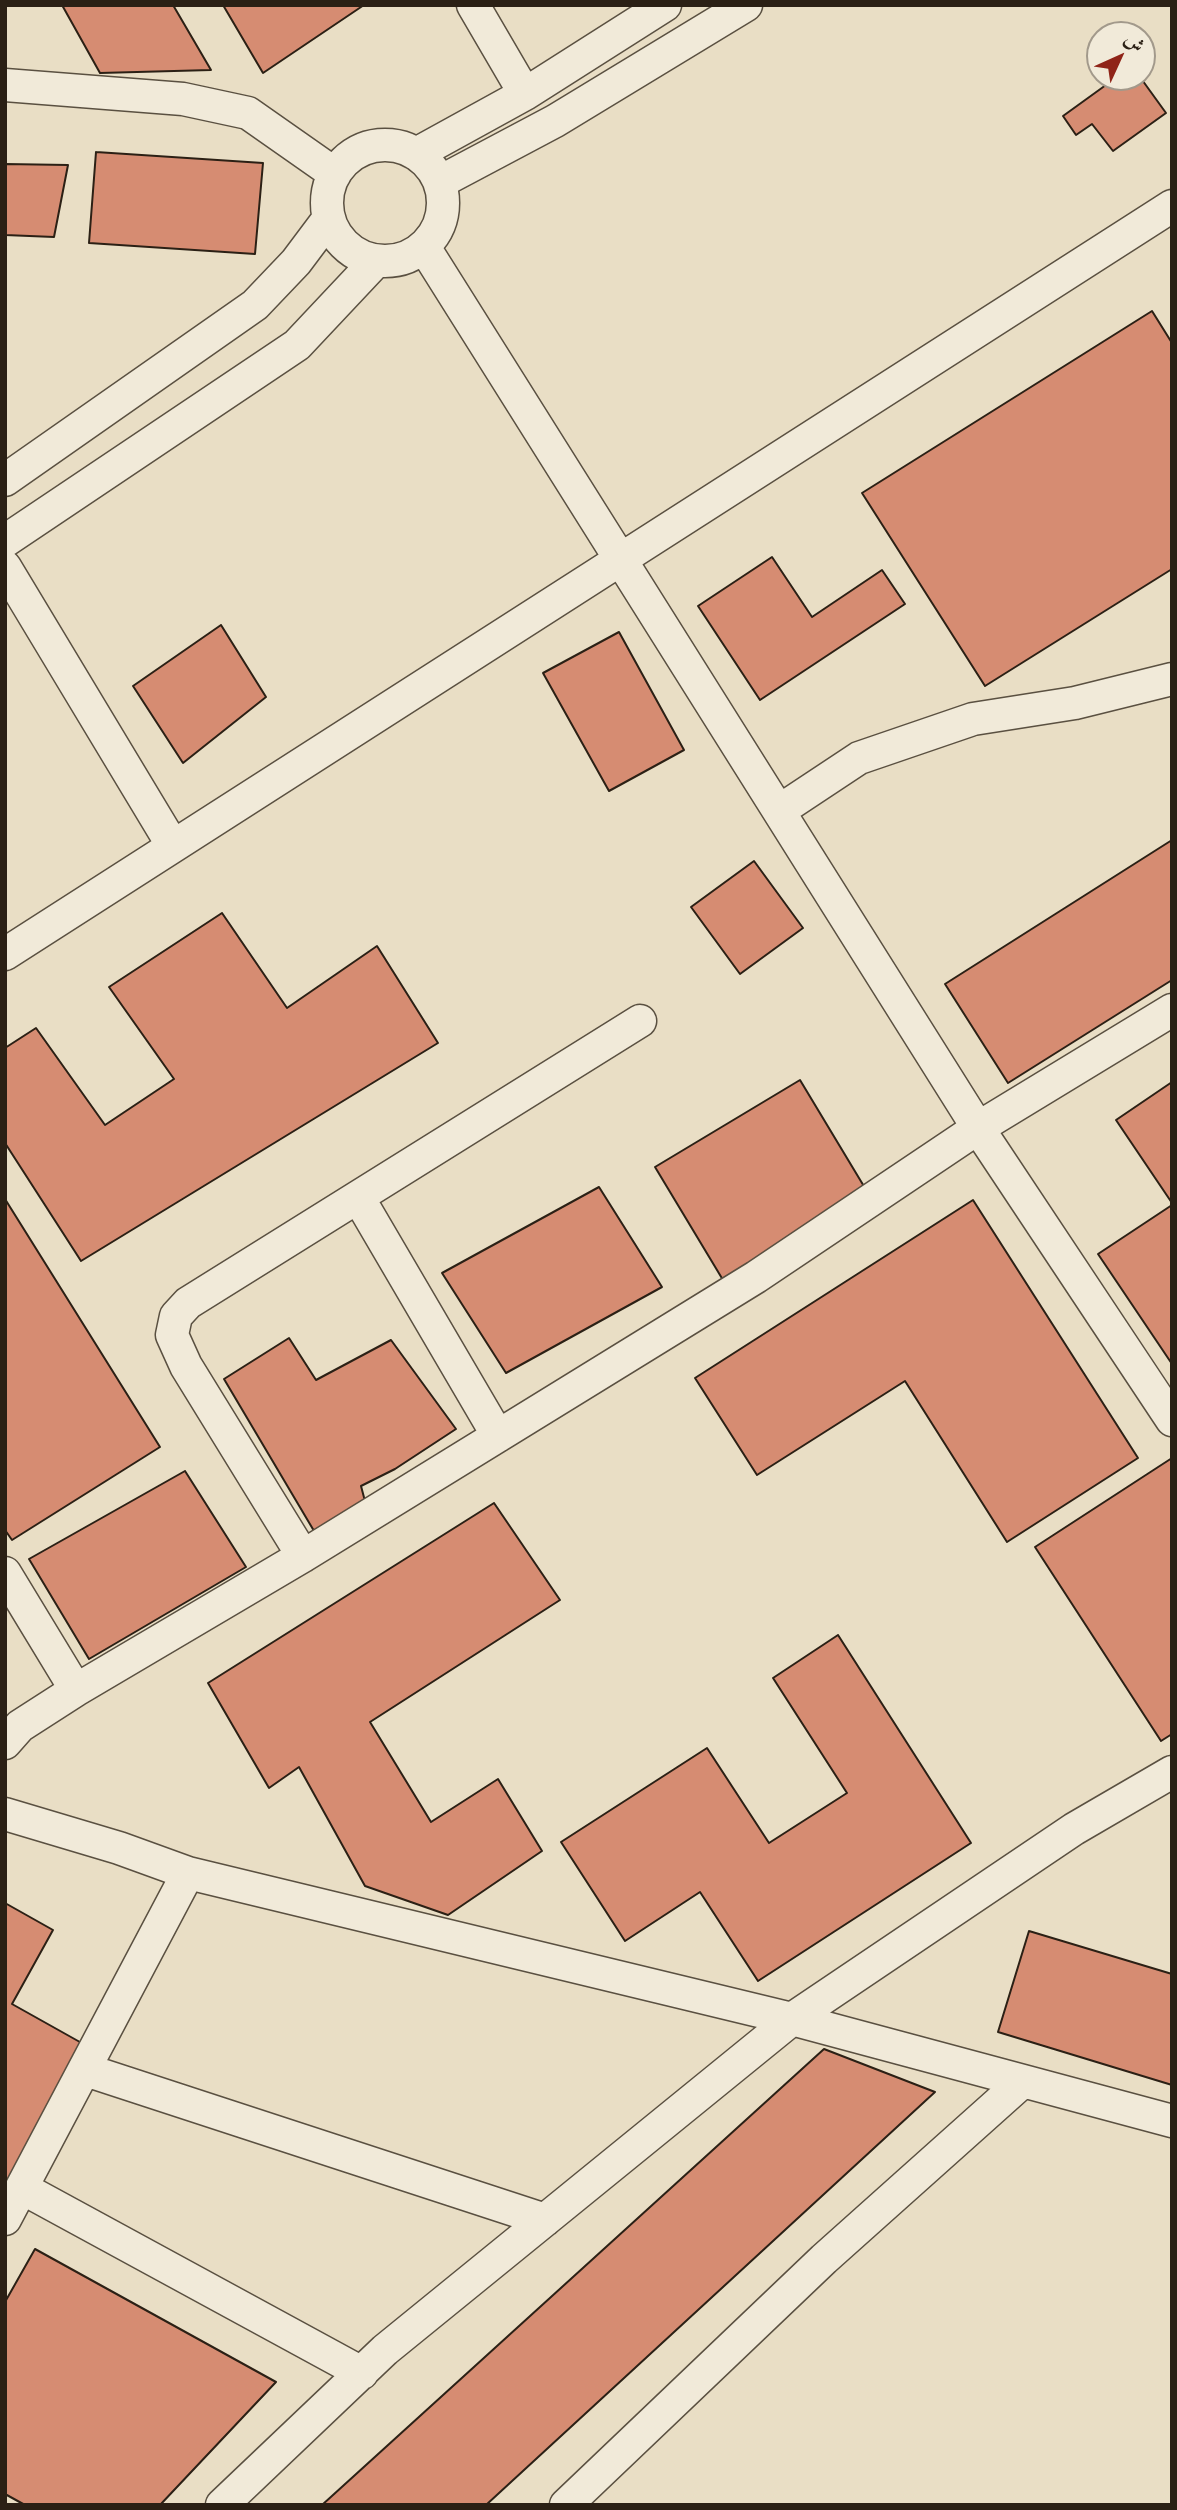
<!DOCTYPE html>
<html>
<head>
<meta charset="utf-8">
<style>
	body { margin:0 }
	#map { position:relative; width:1177px; height:2510px; overflow:hidden; background:#e9dec5; font-family:"IM FELL French Canon",Amiri,serif }
	canvas { display:block }
	.frame { position:absolute; inset:0; border:7px solid #2b2015; pointer-events:none }
	.north { position:absolute; left:1086px; top:21px; width:70px; height:70px; box-sizing:border-box; background:#f1ead9; border:2px solid #a2998b; border-radius:50%; rotate:45deg; font-size:19px; font-weight:700; line-height:28px; text-align:center; color:#2b2015 }
	.north::after { content:''; display:block; margin:auto; width:24px; height:32px; background:#8f2418; clip-path:polygon(50% 0,100% 100%,50% 72%,0 100%) }
</style>
</head>
<body>
<div id="map">
<canvas width="1177" height="2510"></canvas>
<div class="frame"></div>
<div class="north">ش</div>
</div>
<script>
const context = document.querySelector('canvas').getContext('2d');
context.lineJoin = 'round';
function fillPath(path, color) { context.fillStyle = color; context.fill(path, 'evenodd'); }
const poly = rows => new Path2D(rows.map(r => 'M' + r).join(''));
function trace(path, color, width, dash) { context.strokeStyle = color; context.lineWidth = width; context.lineCap = dash ? 'butt' : 'round'; context.setLineDash(dash || []); context.stroke(path); }
const building = poly([
	[62,5,173,5,211,70,100,73,62,5],
	[223,5,364,5,263,73,223,5],
	[1117,77,1140,77,1166,113,1113,151,1092,124,1076,135,1063,116,1117,77],
	[96,152,263,163,255,254,89,243,96,152],
	[5,164,68,165,54,237,5,235,5,164],
	[1152,311,1172,343,1172,569,985,686,862,493,1152,311],
	[772,557,812,617,882,570,905,604,760,700,698,606,772,557],
	[221,625,266,697,183,763,133,686,221,625],
	[619,632,684,750,609,791,543,673,619,632],
	[1172,840,1172,980,1008,1083,945,984,1172,840],
	[754,861,803,928,740,974,691,907,754,861],
	[222,913,287,1008,377,946,438,1043,81,1261,5,1143,5,1048,36,1028,105,1125,174,1079,109,987,222,913],
	[800,1080,868,1193,723,1280,655,1167,800,1080],
	[1172,1082,1172,1203,1116,1120,1172,1082],
	[599,1187,662,1287,506,1373,442,1273,599,1187],
	[5,1199,160,1447,12,1540,5,1530,5,1199],
	[973,1200,1138,1458,1007,1542,905,1381,757,1475,695,1378,973,1200],
	[1172,1205,1172,1364,1098,1254,1172,1205],
	[289,1338,316,1380,391,1340,456,1429,395,1469,361,1486,366,1505,317,1536,224,1379,289,1338],
	[1172,1458,1172,1734,1161,1741,1035,1547,1172,1458],
	[185,1471,246,1567,89,1659,29,1559,185,1471],
	[494,1503,560,1600,370,1722,431,1822,498,1779,542,1851,448,1915,365,1886,299,1767,269,1788,208,1683,494,1503],
	[838,1635,971,1843,758,1981,700,1892,625,1941,561,1842,707,1748,769,1843,847,1793,773,1678,838,1635],
	[5,1903,53,1930,12,2004,87,2046,10,2186,5,2183,5,1903],
	[1029,1931,1172,1974,1172,2085,998,2032,1029,1931],
	[824,2049,935,2092,486,2505,322,2505,824,2049],
	[35,2249,276,2382,160,2505,25,2505,5,2494,5,2302,35,2249]
]);
const street = poly([
	[473,5,525,94],
	[5,85,183,99,248,113,335,174],
	'327 203a58 58 0 1 1 116 0a58 58 0 1 1-116 0Z',
	[416,154,525,94,665,5],
	[440,182,555,121,746,5],
	[424,247,978,1128,1172,1420],
	[5,480,255,305,296,262,329,218],
	[5,541,297,345,376,261],
	[5,567,173,846],
	[779,811,859,758,973,719,1075,703,1172,679],
	[5,954,1172,206],
	[358,1197,498,1436],
	[303,1556,186,1366,172,1335,176,1316,188,1303,640,1021],
	[5,1573,76,1690],
	[5,1743,20,1726,76,1690,303,1556,756,1277,978,1128,1172,1010],
	[5,1814,119,1848,188,1873,792,2019,1172,2121],
	[86,2070,545,2220],
	[22,2188,362,2373],
	[5,2219,188,1873],
	[222,2505,385,2350,792,2019,1074,1829,1172,1772],
	[566,2505,824,2259,1022,2082]
]);
fillPath(building, '#d68c72');
trace(building, '#2b2015', 2);
trace(street, '#5a5041', 35);
trace(street, '#f1ead9', 32);
</script>
</body>
</html>
